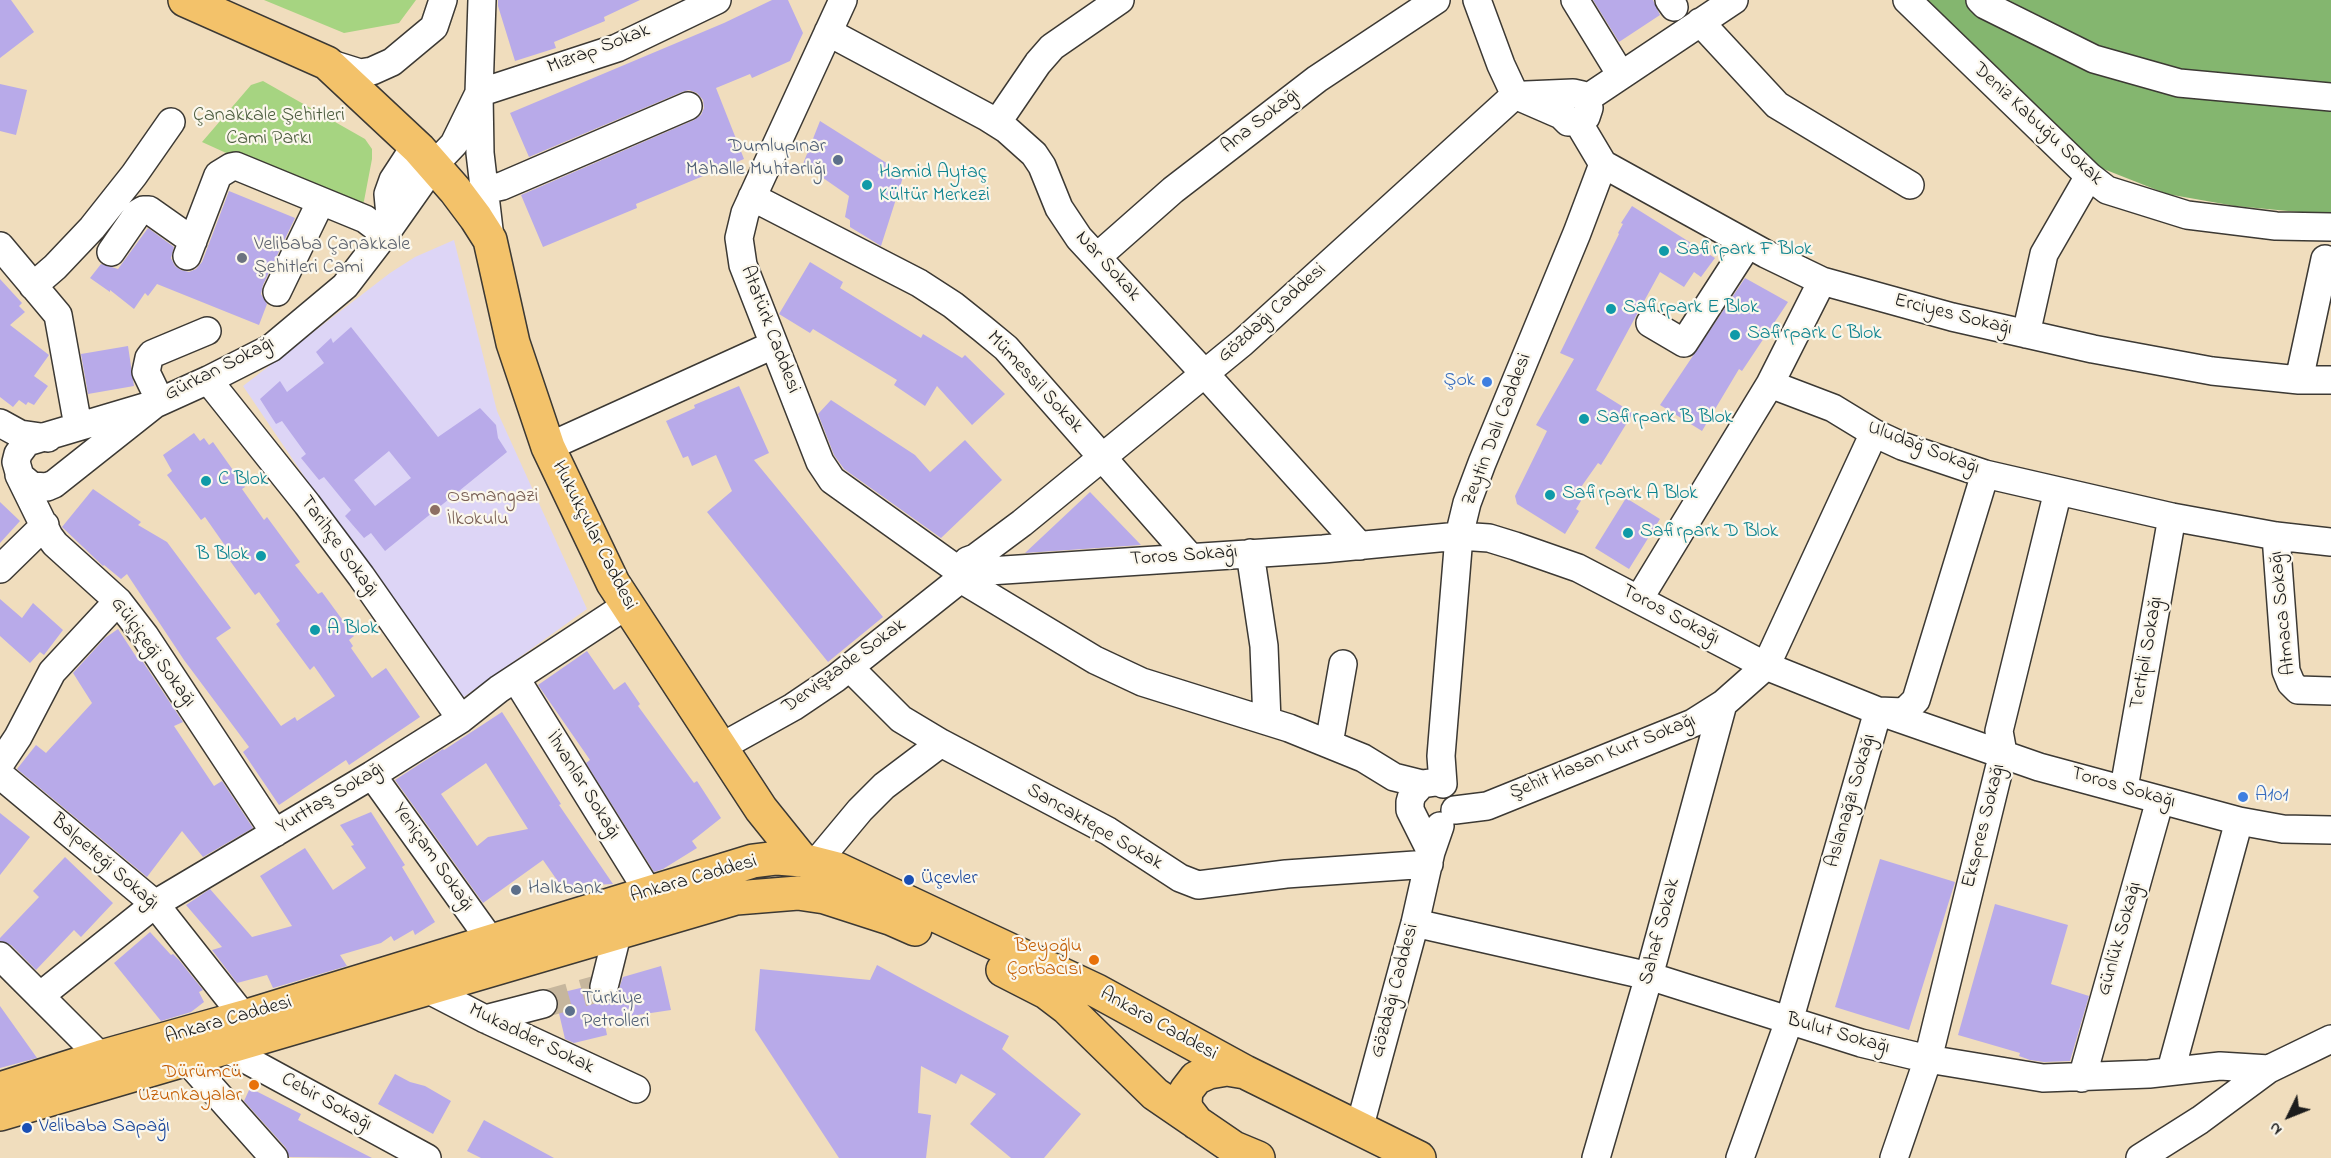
<!DOCTYPE html>
<html>
<head>
<meta charset="utf-8">
<style>
	body { margin:0 }
	#map { position:relative; width:2331px; height:1158px; overflow:hidden; background:#f0ddbd; font-family:"Indie Flower",sans-serif }
	canvas { display:block }
	.north { position:absolute; left:2259px; top:1086px; width:60px; height:60px; -webkit-text-stroke:4px #fbf7ec; paint-order:stroke; rotate:227deg; font-size:16px; font-weight:700; line-height:24px; text-align:center; color:#1c1c1c }
	.north::after { content:''; display:block; margin:auto; width:21px; height:27px; background:#1c1c1c; clip-path:polygon(50% 0,100% 100%,50% 72%,0 100%) }
</style>
</head>
<body>
<div id="map">
<canvas width="2331" height="1158"></canvas>
<div class="north">N</div>
</div>
<script>
const context = document.querySelector('canvas').getContext('2d');
context.lineJoin = 'round';
function fillPath(path, color) { context.fillStyle = color; context.fill(path, 'evenodd'); }
const poly = rows => new Path2D(rows.map(r => 'M' + r).join(''));
function trace(path, color, width, dash) { context.strokeStyle = color; context.lineWidth = width; context.lineCap = dash ? 'butt' : 'round'; context.setLineDash(dash || []); context.stroke(path); }
function write(font, color, halo, rows, align = 'center') {
  context.font = font + ' "Indie Flower",sans-serif'; context.lineWidth = 4.5; context.setLineDash([]); context.textBaseline = 'middle'; context.strokeStyle = halo; context.fillStyle = color; for (const [text, x, y, turn = 0] of rows) {
    context.save(); context.translate(x, y); context.rotate((+turn || 0) * Math.PI / 180); context.textAlign = isNaN(turn) ? turn : align; if (halo) context.strokeText(text, 0, 0); context.fillText(text, 0, 0); context.restore();
  }
}
const built = poly([
	[454,240,497,411,587,609,457,702,243,386,390,273,415,257]
]);
const green = poly([
	[264,0,416,0,399,23,344,33],
	[263,81,365,139,372,149,372,159,364,201,358,213,202,142,251,85]
]);
const forest = poly([
	[1922,0,2331,0,2331,215,2235,206,2167,194,2101,168]
]);
const building = poly([
	[0,0,11,0,34,32,0,58],
	[498,0,640,0,604,17,605,21,554,42,556,48,515,61,498,6],
	[772,0,788,0,803,33,790,61,752,78,750,74,716,88,744,159,636,204,637,208,543,247,521,195,694,120,701,115,704,108,703,100,697,93,689,90,682,92,529,157,510,113,724,23],
	[1593,0,1653,0,1660,15,1619,42],
	[0,84,27,90,16,135,0,131],
	[820,121,904,174,881,246,850,227,850,220,845,217,849,196,803,164],
	[229,191,295,218,263,285,261,294,267,304,259,325,157,284,148,296,145,293,134,309,110,290,110,292,90,278,101,264,118,269,148,228,174,247,171,258,175,266,181,270,189,272,196,269,202,262],
	[1632,206,1715,258,1701,277,1694,272,1684,287,1660,272,1636,316,1596,390,1633,413,1601,465,1598,463,1579,490,1585,494,1576,509,1579,511,1565,534,1517,504,1515,496,1547,431,1536,425,1574,359,1560,353,1619,234,1618,233,1623,224,1621,223],
	[810,262,843,282,840,288,921,338,923,334,962,358,965,355,1005,394,972,425,937,386,925,406,894,385,897,380,813,329,810,333,779,314],
	[1745,278,1788,302,1742,371,1739,369,1702,431,1660,405],
	[0,279,22,303,19,306,25,312,10,325,49,355,34,376,48,386,34,405,28,402,26,405,19,400,13,407,0,397],
	[351,327,438,437,480,408,496,425,498,438,507,452,385,551,371,533,364,538,345,516,351,510,324,477,319,480,301,458,306,454,282,421,276,424,260,399,280,381,287,392,324,363,316,352,331,338,333,343],
	[389,451,411,478,375,506,354,480],
	[128,346,134,386,88,394,81,354],
	[739,386,769,453,754,460,883,617,828,662,707,512,732,491,716,455,692,466,688,456,683,458,666,421,695,408,694,405],
	[831,400,915,455,930,472,965,440,1002,480,941,538,844,469,834,455,818,414],
	[194,433,200,441,204,438,209,445,213,442,245,487,242,489,264,520,267,517,300,562,295,565,318,594,322,592,344,622,354,636,349,640,353,646,351,648,372,678,386,668,420,717,349,765,346,760,279,805,243,752,249,747,184,660,127,574,121,579,104,565,103,566,62,527,93,489,141,522,138,525,167,542,231,628,216,638,281,726,295,717,297,721,335,696,314,666,310,670,276,624,280,621,259,592,255,595,222,550,226,547,205,517,201,520,167,475,172,471,163,455],
	[1090,492,1141,545,1025,553],
	[1626,498,1660,519,1629,569,1595,548],
	[0,502,20,521,0,543],
	[0,599,22,618,33,603,63,630,44,655,40,652,30,663,0,636],
	[118,629,137,658,139,656,183,722,174,726,214,786,222,781,253,828,203,857,182,831,147,877,17,769,36,745,46,753,92,703,73,673,105,638],
	[587,651,614,690,625,682,640,704,638,706,694,783,697,781,721,818,692,841,697,848,663,869,654,872,586,763,590,760,538,685],
	[502,712,561,804,559,805,613,884,593,885,566,893,543,860,483,903,395,780,443,749,444,750],
	[486,763,528,829,488,837,477,846,441,794],
	[371,812,405,865,402,867,435,922,415,935,413,930,394,941,391,936,381,943,340,955,347,966,273,988,267,975,237,983,212,950,222,947,186,905,210,889,252,937,292,926,260,876,305,848,333,890,366,868,351,846,354,845,340,825],
	[0,813,30,837,0,875],
	[65,857,113,903,81,937,74,930,36,970,11,945,0,941,0,938,39,897,33,891],
	[1880,859,1955,882,1909,1030,1835,1007],
	[1995,904,2068,925,2051,984,2089,996,2070,1061,2044,1062,2030,1060,2019,1056,2020,1053,1958,1035],
	[150,932,171,955,173,954,179,960,203,990,199,992,204,1002,191,1012,161,1021,114,963],
	[877,965,1009,1036,1002,1049,1081,1114,1044,1158,1011,1158,970,1124,996,1094,961,1074,956,1084,921,1066,918,1113,931,1115,926,1158,839,1158,755,1030,760,969,870,980],
	[661,966,671,1010,604,1020,607,1035,574,1043,565,1039,558,1009,558,1001,555,994,589,986,589,992,594,999,601,1002,608,1002,616,997,623,977],
	[0,1006,37,1058,0,1068],
	[395,1074,410,1082,425,1086,451,1101,433,1134,378,1104],
	[250,1088,301,1114,298,1120,372,1158,289,1157,286,1148,244,1101],
	[484,1120,554,1158,481,1158,467,1151]
]);
const minorTunnel = poly([
	[543,1004,604,987]
]);
const minor = poly([
	[482,0,479,93,480,153,490,238],
	[843,0,745,213,739,238,743,265,820,462,832,480,962,573],
	[1477,0,1501,65,1515,95,1561,115],
	[1575,0,1621,75],
	[1669,0,1674,7],
	[1907,0,2089,176,2107,190,2187,215,2276,226,2331,227],
	[1980,0,1985,5,2094,59,2179,83,2331,97],
	[1700,22,1777,105,1910,185],
	[828,32,987,117,1006,129,1034,154,1042,166,1059,208,1079,238,1205,374,1360,546],
	[328,63,360,73,372,71,392,62,434,27,443,0],
	[479,93,617,48,717,0],
	[1526,95,1573,93,1582,95,1586,99,1589,108,1586,117,1582,121,1568,122,1561,115,1561,101,1568,94],
	[1586,99,1734,0],
	[997,123,1038,63,1052,47,1120,0],
	[1603,164,1766,254,1822,281,1952,317,2093,349,2212,371,2299,380,2331,380],
	[484,190,502,186,688,106],
	[752,197,919,283,953,305,983,329,1006,348,1189,556],
	[391,226,388,194,393,180,408,157,419,149],
	[0,246,58,315,78,426],
	[111,252,138,213,143,210,149,210,193,241],
	[187,256,218,175,231,167,236,166,365,219,385,234],
	[1097,257,1173,190,1317,79,1436,0],
	[33,286,55,267,92,228,134,175,171,122],
	[277,292,321,201],
	[1650,323,1684,343,1748,244],
	[2026,334,2044,254,2089,176],
	[208,380,307,504,361,576,461,719],
	[2299,380,2325,259],
	[1770,384,1822,281],
	[160,401,146,372,149,358,152,354,207,331],
	[155,404,54,484,47,487,32,486,20,476,16,462,18,454,27,442,155,404,208,380,271,348,345,286,391,226,434,165,454,144,479,93],
	[0,423,20,434,48,438],
	[548,447,773,345],
	[19,475,49,536,55,544,118,601,145,636,275,833],
	[2276,536,2286,671,2291,683,2298,690,2331,691],
	[1250,553,1264,646,1267,721],
	[0,569,45,525],
	[989,571,1323,549,1459,536,1489,538,1515,546,1578,568,1766,666,1878,711,2039,767,2239,821,2283,829,2331,830],
	[1639,599,1770,384,1833,408,1874,433,1902,446,1985,474,2172,517,2276,536,2331,542],
	[850,668,901,719,941,743],
	[516,679,649,893],
	[1329,744,1343,664],
	[721,747,793,707,836,678,963,577],
	[0,764,18,737,52,672,118,601],
	[0,775,155,904,244,1017],
	[372,775,491,941],
	[1422,784,1394,777,1363,758,1289,728,1142,682,1095,660,969,584,963,577,962,569,967,561,975,558,1022,523,1242,343,1515,95],
	[1443,784,1441,756,1459,536,1467,503,1482,463,1577,233,1603,164,1578,122],
	[2124,788,2172,517],
	[1455,810,1487,806,1693,723,1723,704,1766,666,1874,433],
	[1431,852,1410,810,1410,802,1412,795,1422,784,1436,782],
	[815,864,860,810,884,786,941,743,1108,831,1180,878,1198,885,1286,874,1429,864],
	[1415,923,1649,976,1861,1043,1928,1059,2043,1078,2149,1074,2220,1066,2269,1069],
	[0,956,101,1057],
	[604,987,618,931],
	[427,989,485,1019,636,1089],
	[40,996,155,904,372,775,461,719,499,689,627,605],
	[485,1019,543,1004],
	[225,1048,427,1158],
	[186,1059,274,1158],
	[2171,1070,2239,821],
	[2082,1078,2160,800],
	[1359,1129,1415,923,1431,852,1440,826],
	[1596,1158,1649,976,1723,704],
	[1740,1158,1789,1021,1878,711,1904,712,1916,700,1985,474],
	[1894,1158,1928,1059,2003,753,1999,731,2058,491],
	[2140,1158,2200,1120,2269,1069,2331,1039]
]);
const major = poly([
	[185,0,327,63,419,149,455,190,476,218,490,240,513,343,548,447,613,583,761,809,802,860],
	[1003,970,1046,992,1067,1008,1155,1094,1234,1148,1258,1158],
	[0,1089,101,1057,244,1017,753,861,777,858,802,860,837,869,1097,991,1245,1072,1419,1158],
	[0,1114,736,898,798,893,825,897,890,918,915,929],
	[1197,1123,1187,1110,1185,1103,1186,1091,1196,1078,1209,1072,1227,1069,1245,1072]
]);
const markers = [
	[838,160,6,"#5c6f8a"],
	[867,185,6,"#0f9aa8"],
	[1664,251,6,"#0f9aa8"],
	[242,258,6,"#6b7280"],
	[1611,309,6,"#0f9aa8"],
	[1735,335,6,"#0f9aa8"],
	[1487,382,6,"#3f7fe0"],
	[1584,419,6,"#0f9aa8"],
	[206,481,6,"#0f9aa8"],
	[1550,495,6,"#0f9aa8"],
	[435,510,6,"#8d6e63"],
	[1628,533,6,"#0f9aa8"],
	[261,556,6,"#0f9aa8"],
	[315,630,6,"#0f9aa8"],
	[2243,797,6,"#3f7fe0"],
	[909,880,6,"#1a4fb4"],
	[516,890,6,"#5c6f8a"],
	[1094,960,6,"#e8710a"],
	[570,1011,6,"#5c6f8a"],
	[254,1085,6,"#e8710a"],
	[27,1128,6,"#1a4fb4"]
];
const streetNames = [
	["Mızrap Sokak",599,50,-21],
	["Ana Sokağı",1261,122,-38],
	["Deniz Kabuğu Sokak",2037,125,43],
	["Nar Sokak",1107,267,48],
	["Gözdağı Caddesi",1273,314,-42],
	["Erciyes Sokağı",1953,316,14],
	["Atatürk Caddesi",769,330,69],
	["Gürkan Sokağı",220,370,-27],
	["Mümessil Sokak",1034,383,47],
	["Zeytin Dalı Caddesi",1498,430,-69],
	["Uludağ Sokağı",1923,449,21],
	["Hukukçular Caddesi",593,536,63],
	["Tarihçe Sokağı",338,547,54],
	["Toros Sokağı",1184,557,-4],
	["Atmaca Sokağı",2284,613,-96],
	["Toros Sokağı",1670,616,28],
	["Gülçiçeği Sokağı",152,653,54],
	["Tertipli Sokağı",2148,653,-80],
	["Dervişzade Sokak",845,667,-36],
	["Şehit Hasan Kurt Sokağı",1603,758,-22],
	["İhvanlar Sokağı",582,786,58],
	["Toros Sokağı",2123,789,16],
	["Yurttaş Sokağı",331,799,-31],
	["Aslanağzı Sokağı",1852,801,-74],
	["Ekspres Sokağı",1985,826,-76],
	["Sancaktepe Sokak",1094,828,30],
	["Yeniçam Sokağı",432,858,55],
	["Balpeteği Sokağı",104,863,41],
	["Ankara Caddesi",694,880,-16],
	["Sahaf Sokak",1661,932,-75],
	["Günlük Sokağı",2121,939,-74],
	["Gözdağı Caddesi",1396,991,-75],
	["Ankara Caddesi",229,1021,-16],
	["Ankara Caddesi",1158,1025,29],
	["Bulut Sokağı",1838,1035,16],
	["Mukadder Sokak",531,1040,26],
	["Cebir Sokağı",326,1103,29]
];
const parkNames = [
	["Çanakkale Şehitleri",269,117],
	["Cami Parkı",269,140]
];
const serviceNames = [
	["Dumlupınar",826,148,"right"],
	["Mahalle Muhtarlığı",826,171,"right"],
	["Halkbank",528,890],
	["Türkiye",582,1000],
	["Petrolleri",582,1023]
];
const cultureNames = [
	["Hamid Aytaç",879,174],
	["Kültür Merkezi",879,197],
	["Safirpark F Blok",1676,251],
	["Safirpark E Blok",1623,309],
	["Safirpark C Blok",1747,335],
	["Safirpark B Blok",1596,419],
	["C Blok",218,481],
	["Safirpark A Blok",1562,495],
	["Safirpark D Blok",1640,533],
	["B Blok",249,556,"right"],
	["A Blok",327,630]
];
const worshipNames = [
	["Velibaba Çanakkale",254,246],
	["Şehitleri Cami",254,269]
];
const shopNames = [
	["Şok",1475,382],
	["A101",2255,797,"left"]
];
const educationNames = [
	["Osmangazi",447,498],
	["İlkokulu",447,521]
];
const transitNames = [
	["Üçevler",921,880],
	["Velibaba Sapağı",39,1128]
];
const foodNames = [
	["Beyoğlu",1082,948],
	["Çorbacısı",1082,971],
	["Dürümcü",242,1074],
	["Uzunkayalar",242,1097]
];
fillPath(built, '#ddd5f6');
fillPath(green, '#a6d481');
fillPath(forest, '#84b66f');
fillPath(building, '#b8aae9');
trace(minorTunnel, '#c6b69d', 27, [27, 14]);
trace(minor, '#3c3934', 30);
trace(major, '#3c3934', 36);
trace(minor, '#fff', 27);
trace(major, '#f3c26a', 33);
for (const [x, y, r, color] of markers) { const dot = new Path2D(); dot.arc(x, y, r, 0, 2 * Math.PI); context.fillStyle = color; context.fill(dot); trace(dot, '#fbf7ec', 2); }
write('20px', '#1c1c1c', '#fbf7ec', streetNames);
write('20px', '#4c5c3f', '#fbf7ec', parkNames);
write('20px', '#4e5e75', '#fbf7ec', serviceNames, 'left');
write('20px', '#0d838f', '#fbf7ec', cultureNames, 'left');
write('20px', '#5b616d', '#fbf7ec', worshipNames, 'left');
write('20px', '#366cbe', '#fbf7ec', shopNames, 'right');
write('20px', '#785e54', '#fbf7ec', educationNames, 'left');
write('20px', '#164399', '#fbf7ec', transitNames, 'left');
write('20px', '#c56008', '#fbf7ec', foodNames, 'right');
</script>
</body>
</html>
